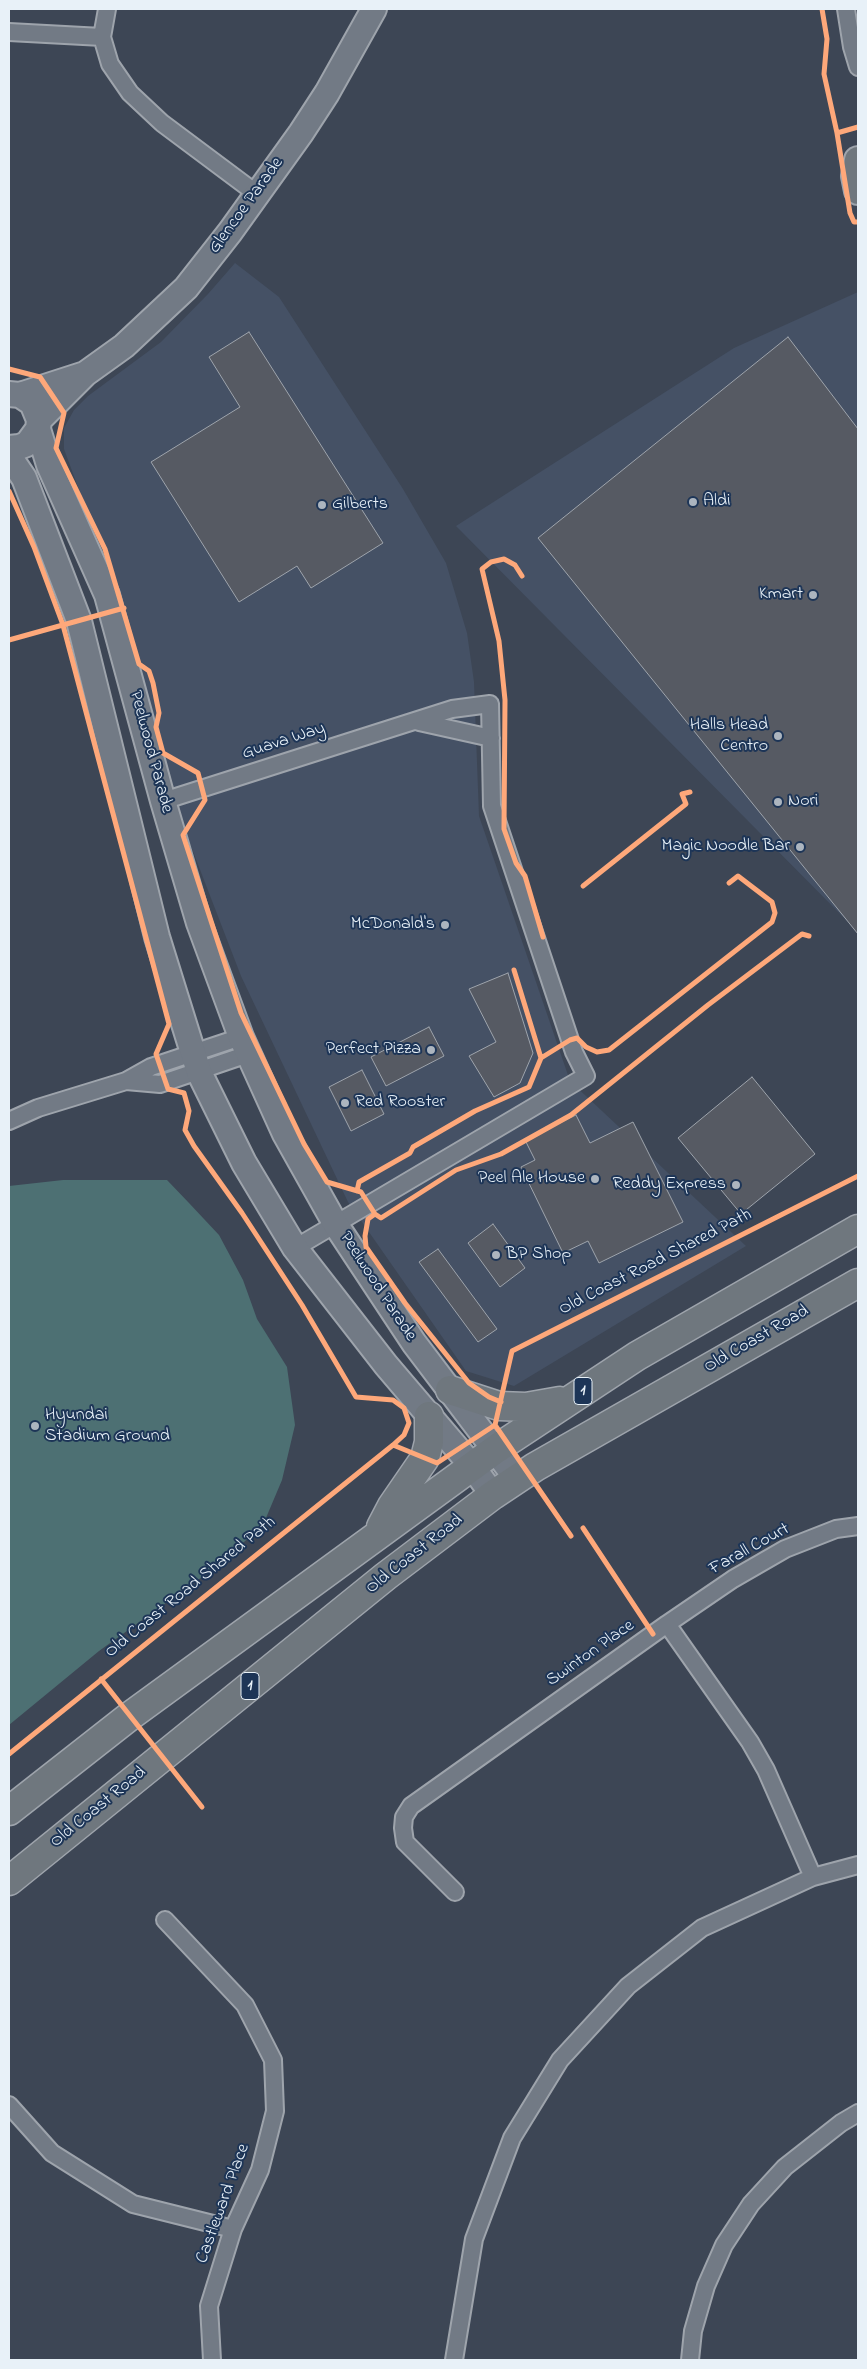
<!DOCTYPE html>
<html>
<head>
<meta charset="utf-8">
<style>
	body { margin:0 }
	#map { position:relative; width:867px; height:2369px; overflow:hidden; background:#3d4655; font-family:"Indie Flower",sans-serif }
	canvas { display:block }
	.frame { position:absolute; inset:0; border:10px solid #e8f1f8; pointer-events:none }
</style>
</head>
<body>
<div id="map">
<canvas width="867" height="2369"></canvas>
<div class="frame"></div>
</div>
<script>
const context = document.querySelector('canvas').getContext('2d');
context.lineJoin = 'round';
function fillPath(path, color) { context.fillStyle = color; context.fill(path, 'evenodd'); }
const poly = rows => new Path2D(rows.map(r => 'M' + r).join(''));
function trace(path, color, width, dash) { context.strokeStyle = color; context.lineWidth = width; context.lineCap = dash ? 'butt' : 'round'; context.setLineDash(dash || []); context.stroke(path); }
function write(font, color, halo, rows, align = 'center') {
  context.font = font + ' "Indie Flower",sans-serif'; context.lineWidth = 4; context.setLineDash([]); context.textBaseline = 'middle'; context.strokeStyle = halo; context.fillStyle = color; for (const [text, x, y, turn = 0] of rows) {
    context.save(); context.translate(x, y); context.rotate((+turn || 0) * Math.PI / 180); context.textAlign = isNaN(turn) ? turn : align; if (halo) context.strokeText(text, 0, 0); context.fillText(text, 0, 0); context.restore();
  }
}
const built = poly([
	[235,263,279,297,403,489,446,563,467,633,474,682,479,816,570,1081,746,1246,514,1386,466,1371,348,1202,241,976,167,784,99,544,64,449,64,428,74,410,88,396,161,342,208,294],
	[858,292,858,932,456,526,734,348]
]);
const green = poly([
	[63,1180,167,1180,189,1203,219,1235,243,1280,257,1319,287,1367,295,1425,282,1480,263,1525,216,1567,99,1651,9,1725,9,1186]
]);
const building = poly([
	[249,332,383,543,311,588,297,566,239,602,151,462,240,407,209,357,249,332],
	[788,337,858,429,858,934,538,538,788,337],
	[508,973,533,1053,520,1083,494,1097,469,1056,496,1042,469,989,508,973],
	[429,1027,444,1056,386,1086,371,1057,429,1027],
	[362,1070,384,1114,351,1131,329,1087,362,1070],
	[752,1077,815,1154,741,1214,678,1138,752,1077],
	[576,1115,590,1143,633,1122,683,1222,599,1263,588,1241,563,1253,521,1167,535,1160,525,1140,576,1115],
	[493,1224,525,1268,500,1287,468,1243,493,1224],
	[438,1249,497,1329,478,1342,419,1262,438,1249]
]);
const street = poly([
	[107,9,102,37,110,64,130,93,162,123,257,194],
	[846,9,852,47,858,67],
	[9,32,102,37],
	[419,722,491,738],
	[163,801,452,709,490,704,492,806,574,1052,586,1076,295,1248],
	[126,1081,160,1084,248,1054],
	[9,1121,38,1108,126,1081,151,1067,241,1037],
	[667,1624,733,1579,785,1549,836,1529,858,1526],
	[455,1892,405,1842,403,1828,404,1817,411,1806,667,1624,750,1742,766,1770,813,1877],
	[165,1920,245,2005,273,2060,275,2111,260,2170,233,2229,209,2306,212,2360],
	[9,2105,52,2153,133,2204,233,2229],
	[454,2360,474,2239,512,2138,560,2060,628,1986,702,1928,813,1877,858,1865],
	[690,2360,693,2331,706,2286,724,2245,751,2204,785,2167,841,2123,858,2113]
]);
const secondary = poly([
	[9,394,20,395,32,403,39,420,38,429,27,444,19,447,9,448],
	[20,395,85,374],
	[39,420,85,374,124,346,186,288,230,232,301,133,327,93,374,9],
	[38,429,49,465,107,595,163,801,199,923,241,1037,285,1134,336,1225,414,1343,517,1479],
	[9,456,24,478,79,621,157,937,199,1072,244,1163,295,1248,386,1365,472,1466,493,1495]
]);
const primary = poly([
	[858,160,855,176,858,191]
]);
const highway = poly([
	[450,1390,499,1406,526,1407,560,1401],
	[381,1527,392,1506,425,1458,429,1442,429,1416],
	[9,1811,130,1716,496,1449,637,1356,858,1229],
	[9,1881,386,1576,493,1495,535,1467,858,1283]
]);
const cycleway = poly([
	[822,9,827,39,824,74,837,133],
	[858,127,837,133,850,213,854,222,858,222],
	[9,369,40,377,64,413,56,448,105,549,139,664,149,671,153,683,159,713,156,727,163,753,198,773,205,800,183,835,241,1013,304,1144,327,1182,361,1192,375,1214],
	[9,491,34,547,63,625,99,761,169,1024,156,1054,168,1089,184,1093,189,1111,185,1130,194,1146,242,1213,302,1305,356,1397,393,1400,404,1408,409,1423,404,1435,393,1445,9,1754],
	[522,576,515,565,504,559,491,562,482,569,499,641,505,700,504,829,516,863,525,876,543,937],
	[9,640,124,608],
	[583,886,686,804,682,794,690,792],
	[514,970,541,1058],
	[357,1191,359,1182,410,1153,413,1147,475,1111,529,1087,541,1058,570,1040,577,1038,586,1047,597,1052,609,1050,772,922,775,913,772,902,738,876,729,883],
	[501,1402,489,1397,469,1383,405,1303,366,1247,365,1236,368,1219,375,1214,381,1218,456,1170,501,1154,571,1115,708,1005,802,934,809,936],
	[495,1425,571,1536],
	[393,1445,437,1463,495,1425,512,1351,858,1176],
	[583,1528,653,1634],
	[101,1679,202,1807]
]);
const markers = [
	[693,502,5,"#acb5bf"],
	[322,505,5,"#acb5bf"],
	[813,595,5,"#acb5bf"],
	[778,736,5,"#acb5bf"],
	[778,802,5,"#acb5bf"],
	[800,847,5,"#acb5bf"],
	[445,925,5,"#acb5bf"],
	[431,1050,5,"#acb5bf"],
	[345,1103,5,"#acb5bf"],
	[595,1179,5,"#acb5bf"],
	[736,1185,5,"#acb5bf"],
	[496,1255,5,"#acb5bf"],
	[35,1426,5,"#acb5bf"]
];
const shields = [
	[583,1391,18],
	[250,1686,18]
];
const shieldNames = [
	["1",583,1391],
	["1",250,1686]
];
const streetNames = [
	["Glencoe Parade",247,206,-54],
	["Guava Way",284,742,-18],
	["Peelwood Parade",150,752,75],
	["Old Coast Road Shared Path",656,1263,-27],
	["Peelwood Parade",377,1287,57],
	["Old Coast Road",757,1340,-30],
	["Farall Court",750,1550,-29],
	["Old Coast Road",415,1555,-38],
	["Old Coast Road Shared Path",191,1588,-39],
	["Swinton Place",591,1654,-35],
	["Old Coast Road",99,1808,-39],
	["Castleward Place",224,2204,-70]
];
const poiNames = [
	["Aldi",703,502,"left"],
	["Gilberts",332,505,"left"],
	["Kmart",803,595],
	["Halls Head",768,726],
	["Centro",768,747],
	["Nori",788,802,"left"],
	["Magic Noodle Bar",790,847],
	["McDonald's",435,925],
	["Perfect Pizza",421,1050],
	["Red Rooster",355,1103,"left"],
	["Peel Ale House",585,1179],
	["Reddy Express",726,1185],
	["BP Shop",506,1255,"left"],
	["Hyundai",45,1416,"left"],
	["Stadium Ground",45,1437,"left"]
];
fillPath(built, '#455165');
fillPath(green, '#4d7073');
fillPath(building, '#565a63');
trace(building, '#9ea4ac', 1);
trace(street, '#9ea4ac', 20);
trace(secondary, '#9ea4ac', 28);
trace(primary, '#9ea4ac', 30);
trace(highway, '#9ea4ac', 31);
trace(street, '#727a85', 16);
trace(secondary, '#727a85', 24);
trace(primary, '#6f777e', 26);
trace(highway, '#6f777e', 28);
trace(cycleway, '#fea87a', 5);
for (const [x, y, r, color] of markers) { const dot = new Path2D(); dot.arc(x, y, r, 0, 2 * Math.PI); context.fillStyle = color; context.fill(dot); trace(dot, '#1d3557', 2); }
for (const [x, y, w] of shields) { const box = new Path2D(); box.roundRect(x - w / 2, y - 13.5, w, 27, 4); context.fillStyle = '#1d3557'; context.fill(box); trace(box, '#e8f1f8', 1); }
write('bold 16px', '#e8f1f8', null, shieldNames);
write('18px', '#e8f1f8', '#1d3557', streetNames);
write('18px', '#e8f1f8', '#1d3557', poiNames, 'right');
</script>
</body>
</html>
